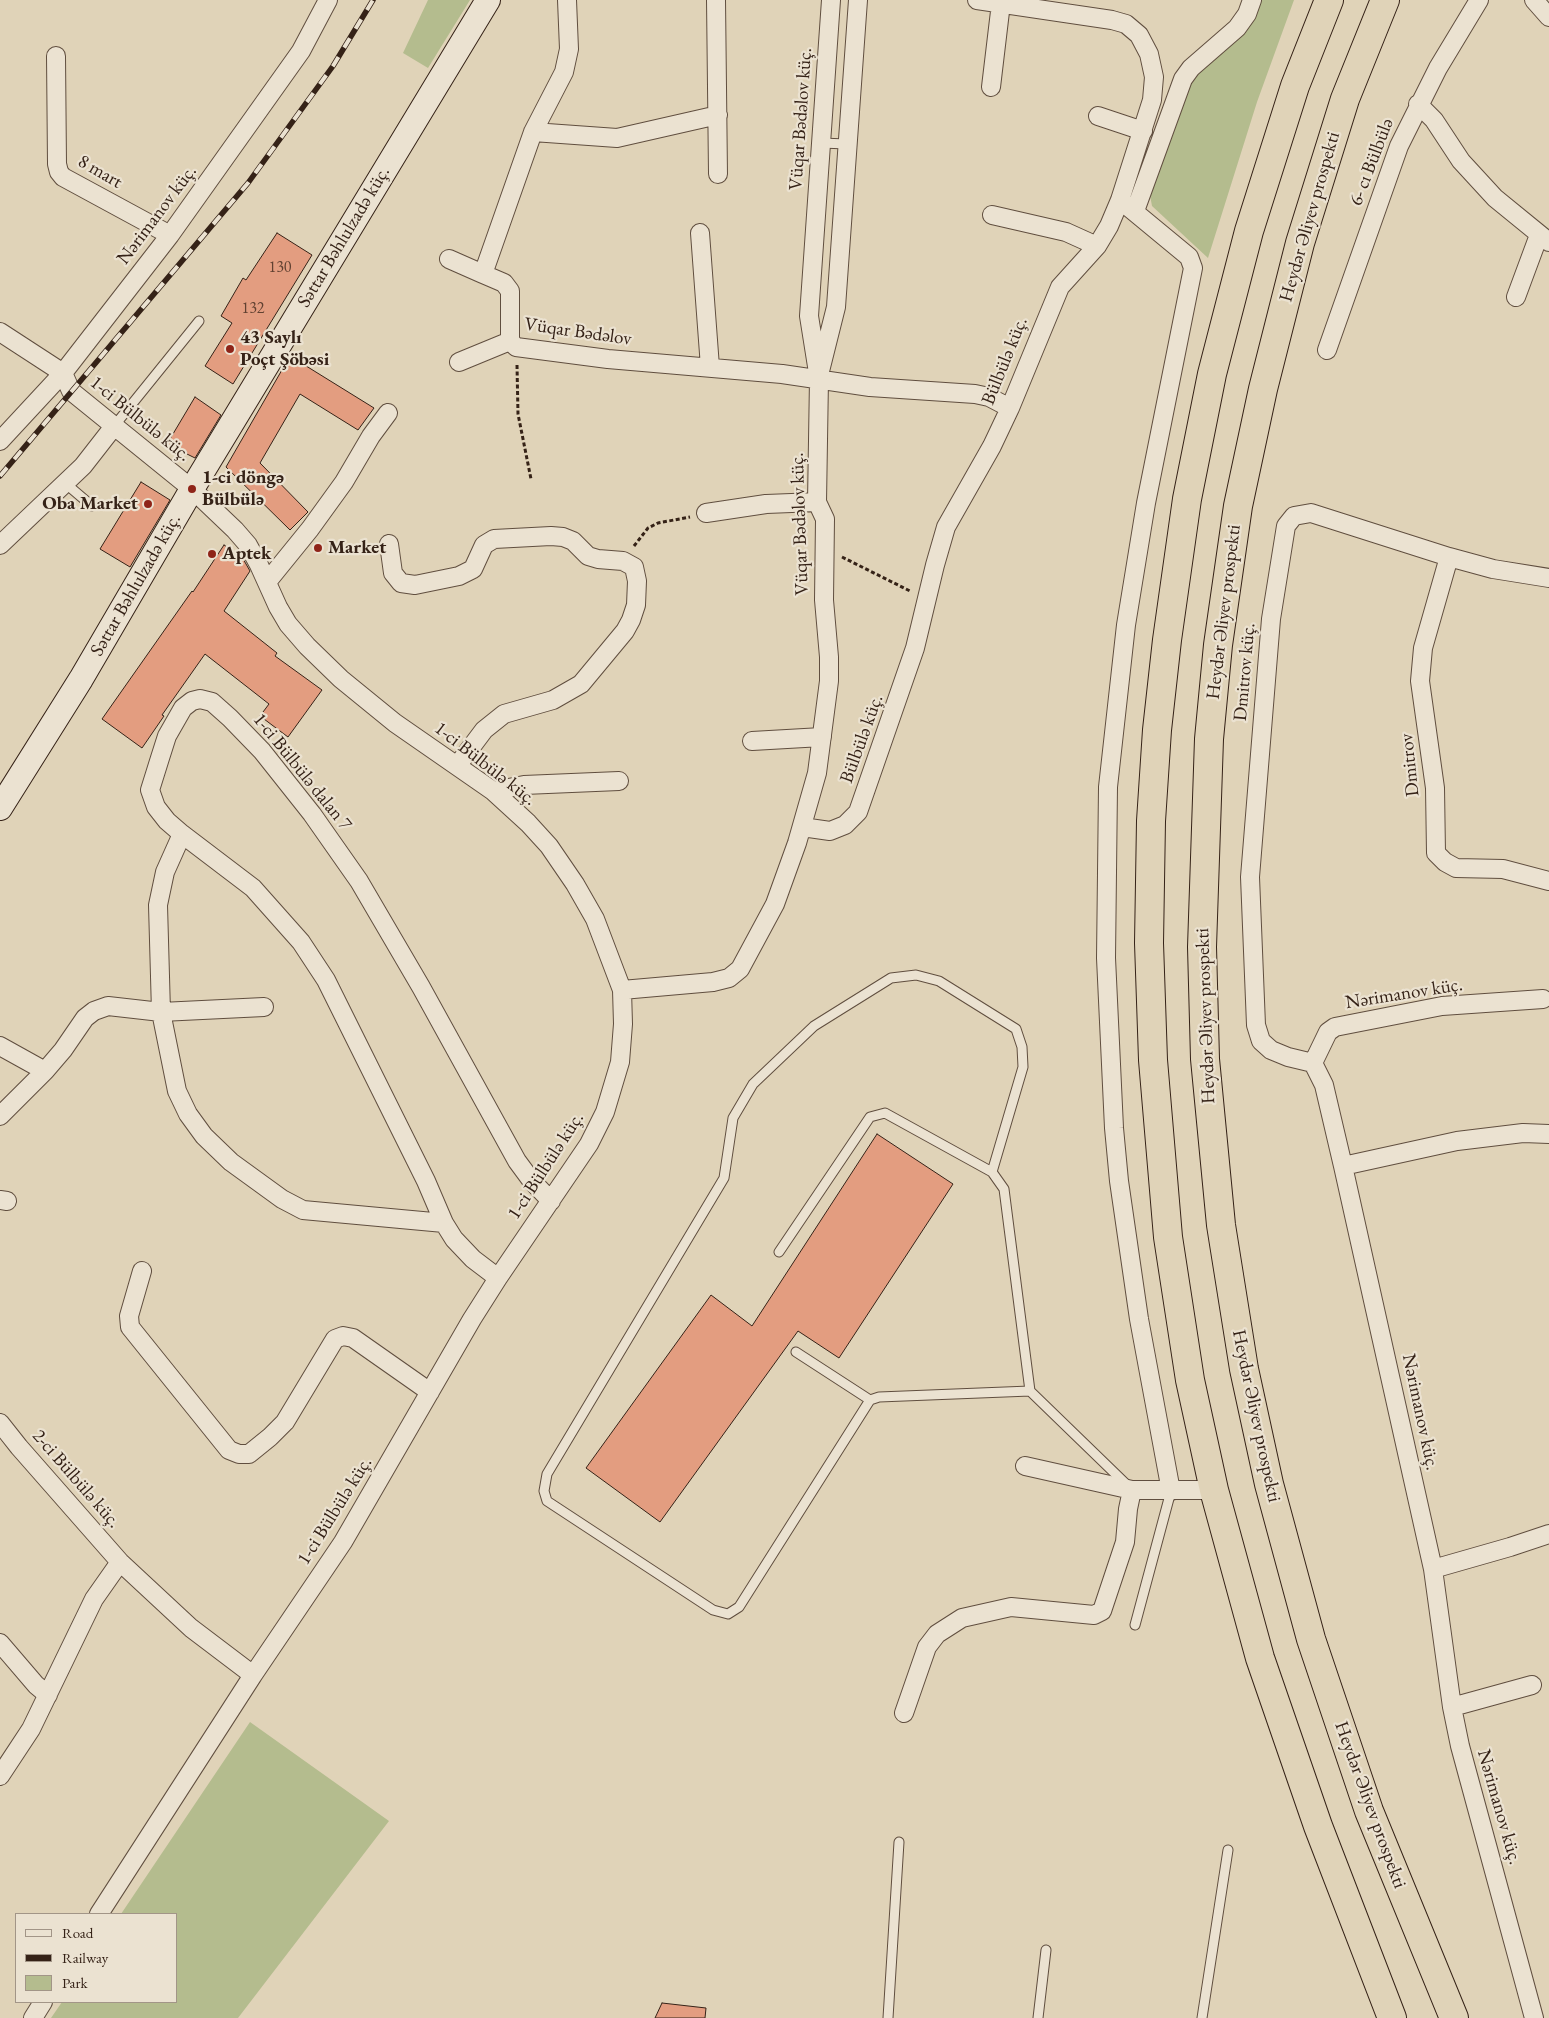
<!DOCTYPE html>
<html>
<head>
<meta charset="utf-8">
<style>
	body { margin:0 }
	#map { position:relative; width:1549px; height:2018px; overflow:hidden; background:#e0d3b8; font-family:"EB Garamond",serif }
	canvas { display:block }
	.legend { position:absolute; left:15px; top:1913px; width:162px; height:90px; box-sizing:border-box; background:#ebe2d1; border:1px solid #a29587; margin:0; padding:6px 9px; list-style:none; font-size:15px; color:#352217 }
	.legend li { display:flex; align-items:center; gap:10px; height:25px }
	.legend b { width:25px; border:1px solid #a29587 }
</style>
</head>
<body>
<div id="map">
<canvas width="1549" height="2018"></canvas>
<ul class="legend">
<li><b style="height:6px;background:#ebe2d1"></b>Road</li>
<li><b style="height:6px;background:#352217"></b>Railway</li>
<li><b style="height:14px;background:#b4bc8e"></b>Park</li>
</ul>
</div>
<script>
const context = document.querySelector('canvas').getContext('2d');
context.lineJoin = 'round';
function fillPath(path, color) { context.fillStyle = color; context.fill(path, 'evenodd'); }
const poly = rows => new Path2D(rows.map(r => 'M' + r).join(''));
function trace(path, color, width, dash) { context.strokeStyle = color; context.lineWidth = width; context.lineCap = dash ? 'butt' : 'round'; context.setLineDash(dash || []); context.stroke(path); }
function write(font, color, halo, rows, align = 'center') {
  context.font = font + ' "EB Garamond",serif'; context.lineWidth = 4.5; context.setLineDash([]); context.textBaseline = 'middle'; context.strokeStyle = halo; context.fillStyle = color; for (const [text, x, y, turn = 0] of rows) {
    context.save(); context.translate(x, y); context.rotate((+turn || 0) * Math.PI / 180); context.textAlign = isNaN(turn) ? turn : align; if (halo) context.strokeText(text, 0, 0); context.fillText(text, 0, 0); context.restore();
  }
}
const green = poly([
	[428,0,470,0,428,68,403,53],
	[1260,0,1294,0,1257,102,1208,258,1152,206,1149,190,1191,78],
	[250,1722,389,1821,238,2018,51,2018,62,2002,176,2002,176,1914,121,1914]
]);
const building = poly([
	[277,233,312,255,233,384,205,366,232,323,221,316,243,278,246,280,277,233],
	[290,356,374,408,358,430,300,394,260,463,308,512,290,530,226,467,290,356],
	[195,397,221,415,195,458,167,444,195,397],
	[141,482,170,500,130,567,100,549,141,482],
	[224,545,242,557,250,571,224,611,277,653,275,656,322,690,288,737,260,716,269,704,205,654,162,715,164,716,142,748,102,719,192,591,193,592,224,545],
	[877,1134,953,1184,839,1358,798,1331,660,1522,586,1468,711,1295,752,1326,877,1134],
	[662,2003,706,2008,705,2018,655,2018,662,2003]
]);
const path = poly([
	[517,365,518,414,531,479],
	[634,546,648,528,658,523,690,517],
	[842,557,910,591]
]);
const service = poly([
	[821,143,847,144],
	[115,425,199,321],
	[65,483,92,506],
	[779,1252,870,1117,885,1113,992,1172,1004,1189,1030,1391,879,1397,870,1400,739,1607,728,1614,713,1610,547,1501,544,1491,547,1474,724,1178,733,1118,753,1084,814,1026,891,978,916,975,939,981,1016,1029,1022,1047,1023,1067,992,1172],
	[796,1352,870,1400],
	[1030,1391,1128,1486],
	[1135,1625,1171,1491],
	[888,2018,899,1842],
	[1038,2018,1046,1950],
	[1202,2018,1228,1850]
]);
const minor = poly([
	[567,0,569,49,564,72,533,132,483,274,504,283,510,291,510,341,516,347,608,359,782,374,870,387,975,394,989,397,1010,408],
	[716,0,718,174],
	[1534,0,1549,17],
	[56,56,57,164,59,172,63,177,170,235],
	[991,87,1001,3],
	[1418,104,1434,120,1461,161,1495,198,1549,242],
	[1098,116,1143,131],
	[533,132,617,138,718,115],
	[1120,200,1189,257,1193,268,1146,503,1126,625,1108,787,1106,958,1114,1128,1119,1181,1139,1319,1171,1491],
	[1135,211,1183,79,1191,68,1237,28,1247,14,1252,0],
	[992,215,1066,232,1097,246],
	[700,233,710,367],
	[449,259,483,274],
	[1516,297,1539,235],
	[0,332,63,373,71,391,192,489,235,530,248,545,259,565,278,607,288,624,307,646,341,679,395,723,493,791,528,823,549,846,575,884,595,919,622,990,623,1024,620,1062,605,1112,589,1144,498,1278,472,1319,343,1542,253,1675,99,1914],
	[1327,350,1399,146,1438,68,1479,0],
	[459,362,510,341],
	[820,371,836,307,858,0],
	[0,441,63,373,170,235,301,51,328,0],
	[706,513,766,504,817,502],
	[389,544,393,573,401,583,415,585,459,576,473,569,484,545,494,539,551,536,563,537,573,541,588,556,598,559,623,561,634,567,637,581,636,605,631,620,625,631,581,684,553,700,504,714,484,730,457,766],
	[0,545,83,466,115,425],
	[1449,557,1423,648,1420,681,1435,788,1436,853,1445,862,1456,868,1503,869,1549,881],
	[267,582,310,529,344,482,371,436,388,413],
	[752,741,822,737],
	[493,791,524,785,619,781],
	[802,827,830,831,845,825,858,812,915,648,935,565,946,527,992,446,1010,408,1060,287,1097,246,1109,226,1120,200,1152,100,1154,77,1149,54,1139,35,1126,24,1112,20,977,0],
	[182,834,165,872,158,905,161,1012,264,1007],
	[622,990,713,982,729,978,740,969,775,904,797,843,817,773,829,681,829,657,824,600,825,519,817,502,819,379,809,316,831,0],
	[0,1046,45,1071,63,1050,85,1018,94,1011,108,1006,161,1012,177,1091,188,1114,204,1136,231,1162,282,1199,303,1210,444,1223,454,1239,473,1259,498,1278],
	[1313,1063,1288,1057,1271,1050,1261,1041,1256,1025,1250,877,1271,619,1286,526,1294,516,1311,513,1449,557,1493,569,1549,578],
	[0,1116,45,1071],
	[1343,1166,1457,1141,1523,1133,1549,1134],
	[0,1200,7,1201],
	[444,1223,426,1181,326,980,301,942,253,888,182,834,167,821,156,807,150,790,160,758,167,736,183,708,192,701,200,699,212,702,230,718,262,751,312,814,359,881,421,987,517,1161,531,1180,551,1201],
	[142,1271,129,1316,130,1327,229,1450,239,1454,249,1454,270,1437,285,1422,335,1339,343,1336,353,1338,430,1392],
	[0,1423,19,1447,120,1562,191,1628,253,1675],
	[1025,1466,1132,1490],
	[1433,1569,1510,1547,1549,1534],
	[0,1643,36,1685,48,1695],
	[1452,1707,1532,1685],
	[904,1713,927,1647,937,1634,962,1618,1011,1607,1094,1615,1102,1611,1125,1542,1128,1509,1132,1490,1214,1490],
	[0,1776,31,1729,94,1599,120,1562],
	[33,2018,43,2002],
	[1534,2018,1460,1746,1452,1707,1433,1569,1343,1166,1324,1085,1313,1063,1328,1032,1335,1027,1442,1006,1543,999]
]);
const secondary = poly([
	[0,808,81,679,192,489,488,0]
]);
const motorway = poly([
	[1329,0,1295,86,1249,231,1212,374,1187,499,1167,640,1157,730,1151,821,1149,943,1153,1060,1168,1237,1190,1380,1214,1490,1260,1658,1318,1826,1392,2018],
	[1385,0,1345,99,1300,243,1263,389,1238,506,1218,645,1209,739,1202,947,1205,1059,1221,1225,1244,1369,1269,1484,1311,1639,1369,1811,1454,2018]
]);
const rail = poly([
	[0,476,248,183,333,66,373,0]
]);
const markers = [
	[230,349,5,"#8f2418"],
	[192,489,5,"#8f2418"],
	[148,504,5,"#8f2418"],
	[318,548,5,"#8f2418"],
	[212,554,5,"#8f2418"]
];
const numberNames = [
	["130",280,268],
	["132",253,309]
];
const streetNames = [
	["Vüqar Bədəlov küç.",801,119,-86],
	["6- cı Bülbülə",1372,162,-69],
	["8 mart",100,172,30],
	["Nərimanov küç.",157,215,-53],
	["Heydər Əliyev prospekti",1310,217,-74],
	["Səttar Bəhlulzadə küç.",344,237,-59],
	["Vüqar Bədəlov",578,332,8],
	["Bülbülə küç.",1005,361,-68],
	["1-ci Bülbülə küç.",140,419,39],
	["Vüqar Bədəlov küç.",800,524,-92],
	["Səttar Bəhlulzadə küç.",136,585,-60],
	["Heydər Əliyev prospekti",1224,612,-83],
	["Dmitrov küç.",1245,672,-85],
	["Bülbülə küç.",862,739,-70],
	["1-ci Bülbülə küç.",485,764,38],
	["Dmitrov",1410,765,-96],
	["1-ci Bülbülə dalan 7",302,772,51],
	["Nərimanov küç.",1404,994,-9],
	["Heydər Əliyev prospekti",1206,1016,-92],
	["1-ci Bülbülə küç.",546,1166,-57],
	["Nərimanov küç.",1420,1412,78],
	["Heydər Əliyev prospekti",1256,1416,78],
	["2-ci Bülbülə küç.",76,1479,49],
	["1-ci Bülbülə küç.",335,1511,-58],
	["Heydər Əliyev prospekti",1370,1805,70],
	["Nərimanov küç.",1499,1807,74]
];
const poiNames = [
	["43 Saylı",240,338],
	["Poçt Şöbəsi",240,360],
	["1-ci döngə",202,478],
	["Bülbülə",202,500],
	["Oba Market",138,504,"right"],
	["Market",328,548],
	["Aptek",222,554]
];
fillPath(green, '#b4bc8e');
fillPath(building, '#e39d80');
trace(building, '#352217', 1);
trace(service, '#604e3f', 11);
trace(minor, '#604e3f', 20);
trace(secondary, '#352217', 26);
trace(motorway, '#352217', 30);
trace(path, '#352217', 3, [4, 2.5]);
trace(service, '#ebe2d1', 9);
trace(minor, '#ebe2d1', 18);
trace(secondary, '#ebe2d1', 24);
trace(motorway, '#e0d3b8', 28);
trace(rail, '#352217', 5.5);
trace(rail, '#ebe2d1', 4, [11]);
for (const [x, y, r, color] of markers) { const dot = new Path2D(); dot.arc(x, y, r, 0, 2 * Math.PI); context.fillStyle = color; context.fill(dot); trace(dot, '#ebe2d1', 2); }
write('16px', '#604131', null, numberNames);
write('19px', '#352217', '#ebe2d1', streetNames);
write('bold 19px', '#352217', '#ebe2d1', poiNames, 'left');
</script>
</body>
</html>
